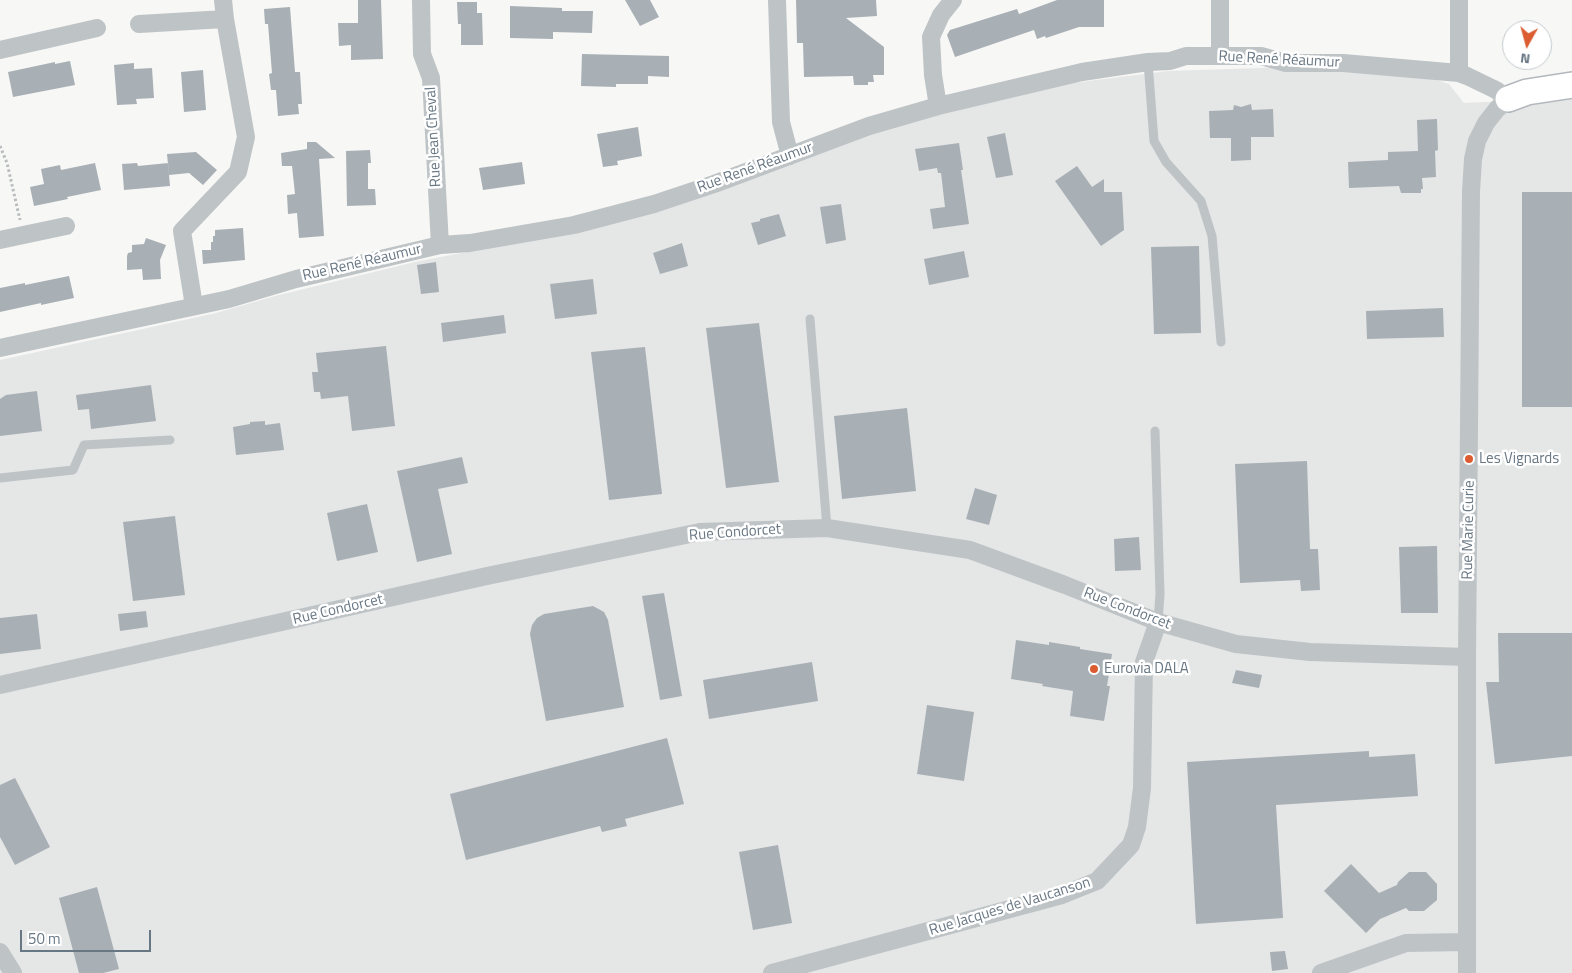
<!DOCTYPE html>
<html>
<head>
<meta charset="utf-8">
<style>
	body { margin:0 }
	#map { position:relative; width:1572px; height:973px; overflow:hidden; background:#f7f7f5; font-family:"Titillium Web",sans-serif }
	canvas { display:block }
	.north { position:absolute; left:1502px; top:20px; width:50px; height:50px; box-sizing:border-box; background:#fff; border:1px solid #c3c9ce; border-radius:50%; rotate:187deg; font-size:14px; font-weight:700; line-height:20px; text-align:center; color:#687784 }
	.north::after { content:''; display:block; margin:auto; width:18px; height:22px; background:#db5c31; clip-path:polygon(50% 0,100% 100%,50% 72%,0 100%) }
	.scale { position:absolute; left:20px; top:930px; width:131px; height:22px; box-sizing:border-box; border:2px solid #687784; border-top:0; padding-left:6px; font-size:15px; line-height:18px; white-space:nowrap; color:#687784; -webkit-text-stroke:4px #fff; paint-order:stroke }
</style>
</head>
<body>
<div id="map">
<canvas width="1572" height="973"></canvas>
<div class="north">N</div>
<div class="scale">50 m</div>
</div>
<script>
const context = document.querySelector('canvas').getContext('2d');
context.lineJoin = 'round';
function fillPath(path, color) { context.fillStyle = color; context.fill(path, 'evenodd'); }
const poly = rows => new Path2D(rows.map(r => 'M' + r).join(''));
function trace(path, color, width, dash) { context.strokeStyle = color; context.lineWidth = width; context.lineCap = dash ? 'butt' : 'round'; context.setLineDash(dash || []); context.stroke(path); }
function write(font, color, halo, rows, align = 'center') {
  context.font = font + ' "Titillium Web",sans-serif'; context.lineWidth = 5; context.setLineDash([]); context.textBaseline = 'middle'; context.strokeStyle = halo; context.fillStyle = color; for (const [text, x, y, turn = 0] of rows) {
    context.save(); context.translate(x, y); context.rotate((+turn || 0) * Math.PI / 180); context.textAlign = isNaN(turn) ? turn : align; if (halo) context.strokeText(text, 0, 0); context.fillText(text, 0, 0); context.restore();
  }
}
const built = poly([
	[1291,67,1419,74,1449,84,1464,103,1572,98,1572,973,0,973,0,360,216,313,275,296,415,262,533,239,858,135,1016,90,1168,71]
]);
const building = poly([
	[358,0,381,0,383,59,351,60,351,45,339,46,338,23,358,23],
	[625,0,650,0,659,17,640,26],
	[796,0,876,0,877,16,846,18,884,47,884,75,873,75,874,82,868,82,868,85,854,85,853,76,804,77,803,43,797,43],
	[1057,0,1104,0,1104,27,1079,27,1046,38,1045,36,1037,39,1034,30,955,57,947,35,950,30,1017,9,1019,14],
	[457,2,477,2,477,13,482,13,483,45,461,45,461,24,458,24],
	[510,6,562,8,562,11,593,11,592,33,553,32,553,39,510,38],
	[290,7,295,72,300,72,302,104,298,104,299,114,278,116,276,90,271,90,269,74,272,73,268,24,265,24,264,9],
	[582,54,669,56,669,77,648,76,648,84,616,84,616,87,581,86],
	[70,61,75,85,13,97,8,72,55,62,55,64],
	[134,63,134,69,152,68,154,98,136,99,137,104,117,105,114,65],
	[203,70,206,110,184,112,181,72],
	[1251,104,1252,110,1273,109,1274,137,1251,137,1251,160,1231,161,1231,138,1210,138,1209,111,1233,110,1234,105,1241,107],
	[1437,119,1438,150,1435,151,1436,177,1422,178,1423,189,1421,189,1421,193,1401,193,1399,186,1349,188,1348,162,1388,160,1388,152,1418,151,1417,120],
	[638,127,642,156,617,161,618,165,603,167,597,134],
	[1005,133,1013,175,996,178,987,137],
	[307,142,316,142,335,158,319,159,324,236,299,238,297,213,288,214,287,195,295,194,292,166,282,166,281,153,307,149],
	[959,143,963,170,961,170,969,224,933,229,930,209,945,207,941,173,938,173,937,168,919,171,915,149],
	[370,150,371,163,368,163,368,189,375,189,376,205,347,206,346,151],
	[196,152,217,170,203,185,189,173,169,175,167,154],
	[522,162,525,184,483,190,479,168],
	[95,163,101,190,67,197,68,199,34,206,30,187,44,184,41,169,60,165,61,170],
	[137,163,138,166,168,163,170,186,124,190,122,164],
	[1077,166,1092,187,1104,179,1104,192,1122,192,1124,230,1101,246,1055,181],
	[1522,192,1572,192,1572,407,1522,407],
	[841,204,846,240,826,244,820,207],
	[779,214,786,236,758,245,751,223,760,221,760,219],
	[243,228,245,260,203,264,202,250,211,250,211,242,213,242,213,236,215,236,215,230],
	[146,238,166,245,160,260,161,279,143,280,142,269,127,270,127,256,128,253,132,252,132,245,144,244],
	[682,243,688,266,660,274,653,253],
	[1199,246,1201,333,1154,334,1151,247],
	[964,251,969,277,929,285,924,259],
	[436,262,439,292,421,294,417,265],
	[69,276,74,298,41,305,41,303,0,312,0,288,25,283,25,285],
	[593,279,597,314,555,319,550,284],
	[1443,308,1444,337,1367,339,1366,311],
	[504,315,506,333,443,342,441,323],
	[759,323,779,482,726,488,706,328],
	[386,346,395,426,352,431,348,396,321,399,320,392,314,392,312,372,318,372,316,353],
	[645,347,662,494,609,500,591,352],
	[151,385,156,421,91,429,89,409,78,410,76,395],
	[37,391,42,431,0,436,0,399,6,395],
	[907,408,916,491,842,499,834,416],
	[265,421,265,425,280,423,284,450,236,455,233,427,250,424,250,422],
	[462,457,468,483,438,489,452,554,417,562,397,471],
	[1307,461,1310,549,1318,549,1320,590,1301,591,1300,580,1240,583,1235,464],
	[975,488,997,495,989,525,966,519],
	[367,504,378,552,337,561,327,513],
	[175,516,185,595,133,601,123,522],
	[1139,537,1141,570,1115,571,1114,539],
	[1437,546,1438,613,1401,613,1399,547],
	[664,593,682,696,660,700,642,596],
	[593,606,604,612,608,620,624,707,546,721,530,634,532,625,537,618,544,614],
	[146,611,148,627,120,631,118,614],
	[37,614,41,649,0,654,0,618],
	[1498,633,1572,633,1572,756,1495,764,1486,682,1499,682],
	[1016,640,1049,645,1049,642,1080,647,1080,649,1112,654,1107,686,1110,686,1104,721,1070,716,1073,691,1042,686,1043,684,1011,679],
	[812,662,818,701,709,719,703,680],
	[1236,670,1262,675,1259,688,1232,683],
	[927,705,974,712,964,781,917,774],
	[667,738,684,804,625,819,627,826,602,832,600,826,466,860,450,794],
	[1369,751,1369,757,1415,754,1418,796,1276,805,1283,918,1196,924,1187,762],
	[15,778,50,847,15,865,0,837,0,785],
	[778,845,792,923,753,930,739,852],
	[1351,864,1379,893,1397,885,1398,882,1409,872,1426,872,1437,884,1437,900,1424,911,1409,911,1406,908,1380,919,1366,933,1324,891],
	[97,887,119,969,103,973,79,973,59,898],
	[1285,951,1288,969,1272,971,1270,952]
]);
const path = poly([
	[0,146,7,163,20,220]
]);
const lane = poly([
	[1148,62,1154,141,1166,162,1201,201,1212,236,1221,342],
	[810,319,827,528],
	[1155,431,1160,594,1158,622],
	[0,478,73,470,84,445,170,440]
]);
const street = poly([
	[223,0,225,19],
	[421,0,422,54,431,78,440,245],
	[777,0,781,122,790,156],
	[1459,0,1459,73],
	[139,24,225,19,246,137,238,172,182,231,194,306],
	[0,50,97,28],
	[1220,56,1220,0],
	[938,106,933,75,931,37,941,15,953,0],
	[0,240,66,226],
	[0,348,229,299,296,279,440,245,470,243,574,225,654,204,714,184,869,126,938,106,1082,72,1148,62,1170,61,1186,56,1261,56,1286,63,1343,63,1459,73,1467,76,1496,90,1508,99,1497,109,1486,123,1477,141,1473,159,1471,192,1467,657,1467,973],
	[0,685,487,576,700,532,827,528,970,550,1065,585,1158,622,1236,644,1310,652,1467,657],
	[0,952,13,973],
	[772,973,1062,895,1097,881,1131,845,1137,827,1142,788,1144,662,1158,622],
	[1321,973,1406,943,1467,942]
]);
const secondary = poly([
	[1508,99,1527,92,1572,85]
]);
const markers = [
	[1469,459,5,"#db5c31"],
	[1094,669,5,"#db5c31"]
];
const streetNames = [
	["Rue René Réaumur",1279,60,3],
	["Rue Jean Cheval",434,137,-93],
	["Rue René Réaumur",755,168,-20],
	["Rue René Réaumur",362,263,-13],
	["Rue Marie Curie",1469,530,-89],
	["Rue Condorcet",735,533,-4],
	["Rue Condorcet",1127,609,21],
	["Rue Condorcet",338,610,-13],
	["Rue Jacques de Vaucanson",1010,907,-17]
];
const poiNames = [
	["Les Vignards",1479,459],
	["Eurovia DALA",1104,669]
];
fillPath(built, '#e5e6e6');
fillPath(building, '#a8b0b5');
trace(secondary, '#b3b8bd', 28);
trace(path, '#b9bcbe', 3, [2.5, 2.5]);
trace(lane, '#bec3c6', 9);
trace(street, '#bec3c6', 18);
trace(secondary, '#fff', 25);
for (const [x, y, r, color] of markers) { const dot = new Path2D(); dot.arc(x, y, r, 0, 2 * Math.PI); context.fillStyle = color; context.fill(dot); trace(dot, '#fff', 2); }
write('15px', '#687784', '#fff', streetNames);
write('15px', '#687784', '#fff', poiNames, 'left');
</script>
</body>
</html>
